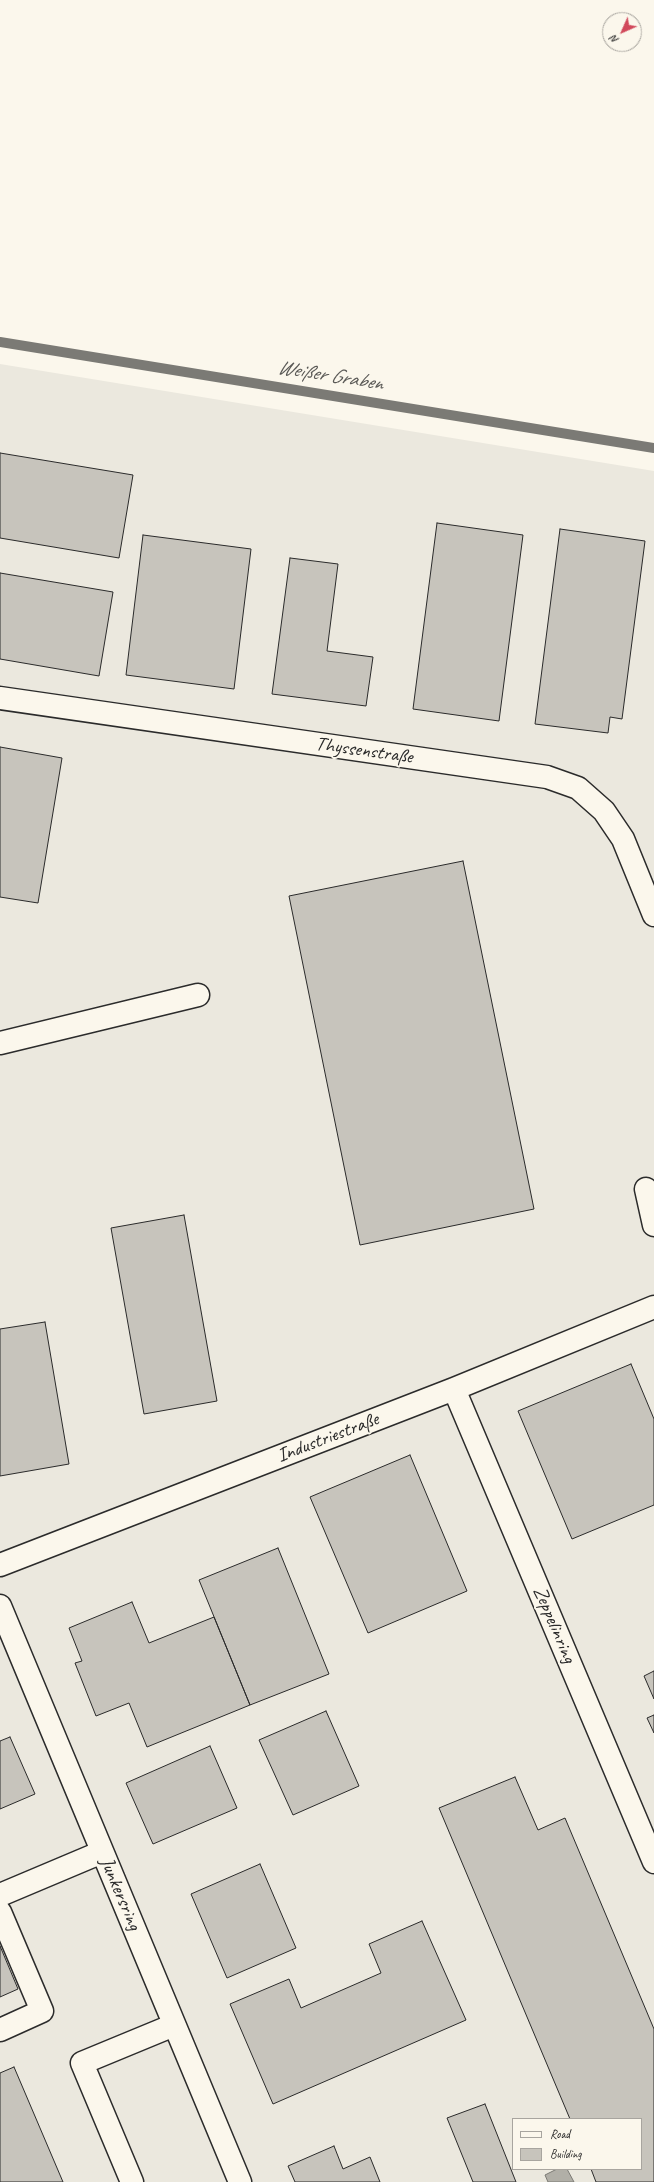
<!DOCTYPE html>
<html>
<head>
<meta charset="utf-8">
<style>
	body { margin:0 }
	#map { position:relative; width:654px; height:2182px; overflow:hidden; background:#fbf7ec; font-family:Caveat,sans-serif }
	canvas { display:block }
	.legend { position:absolute; left:512px; top:2118px; width:130px; height:52px; box-sizing:border-box; background:#fbf7ec; border:1px solid #a8a59f; margin:0; padding:5px 7px; list-style:none; font-size:12px; color:#2b2b2b }
	.legend li { display:flex; align-items:center; gap:8px; height:20px }
	.legend b { width:20px; border:1px solid #a8a59f }
	.north { position:absolute; left:602px; top:12px; width:40px; height:40px; box-sizing:border-box; background:#fbf7ec; border:1px solid #a8a59f; border-radius:50%; rotate:225deg; font-size:11px; font-weight:700; line-height:16px; text-align:center; color:#2b2b2b }
	.north::after { content:''; display:block; margin:auto; width:14px; height:18px; background:#d1495b; clip-path:polygon(50% 0,100% 100%,50% 72%,0 100%) }
</style>
</head>
<body>
<div id="map">
<canvas width="654" height="2182"></canvas>
<ul class="legend">
<li><b style="height:5px;background:#fbf7ec"></b>Road</li>
<li><b style="height:11px;background:#c7c4bc"></b>Building</li>
</ul>
<div class="north">N</div>
</div>
<script>
const context = document.querySelector('canvas').getContext('2d');
context.lineJoin = 'round';
function fillPath(path, color) { context.fillStyle = color; context.fill(path, 'evenodd'); }
const poly = rows => new Path2D(rows.map(r => 'M' + r).join(''));
function trace(path, color, width, dash) { context.strokeStyle = color; context.lineWidth = width; context.lineCap = dash ? 'butt' : 'round'; context.setLineDash(dash || []); context.stroke(path); }
function write(font, color, halo, rows, align = 'center') {
  context.font = font + ' Caveat,sans-serif'; context.lineWidth = 4; context.setLineDash([]); context.textBaseline = 'middle'; context.strokeStyle = halo; context.fillStyle = color; for (const [text, x, y, turn = 0] of rows) {
    context.save(); context.translate(x, y); context.rotate((+turn || 0) * Math.PI / 180); context.textAlign = isNaN(turn) ? turn : align; if (halo) context.strokeText(text, 0, 0); context.fillText(text, 0, 0); context.restore();
  }
}
const built = poly([
	[0,364,654,471,654,2182,0,2182],
	[513,2119,641,2119,641,2169,513,2169]
]);
const water = poly([
	[557,2169,567,2169,574,2182,548,2182,545,2175,557,2169]
]);
const stream = poly([
	[0,342,654,448]
]);
const building = poly([
	[0,453,133,475,119,558,0,538,0,453],
	[437,523,523,535,499,721,413,709,437,523],
	[560,529,645,541,622,719,610,717,608,733,535,724,560,529],
	[143,535,251,549,234,689,126,675,143,535],
	[290,558,338,564,327,651,373,657,366,706,272,694,290,558],
	[0,573,113,592,99,676,0,659,0,573],
	[0,747,62,758,38,903,0,897,0,747],
	[463,861,534,1209,360,1245,289,896,463,861],
	[184,1215,217,1401,144,1414,111,1228,184,1215],
	[45,1322,69,1464,0,1476,0,1329,45,1322],
	[631,1364,654,1419,654,1505,572,1539,518,1411,631,1364],
	[410,1455,467,1591,368,1633,310,1497,410,1455],
	[278,1548,329,1674,250,1705,199,1580,278,1548],
	[132,1602,149,1643,214,1617,250,1705,147,1747,129,1703,96,1716,75,1663,82,1661,69,1628,132,1602],
	[654,1671,654,1699,644,1676,654,1671],
	[326,1711,359,1786,293,1815,259,1740,326,1711],
	[654,1715,654,1733,647,1718,654,1715],
	[10,1737,35,1794,0,1809,0,1741,10,1737],
	[210,1746,237,1808,153,1844,126,1783,210,1746],
	[515,1777,538,1830,565,1818,654,2029,654,2182,596,2182,591,2169,641,2169,641,2119,570,2119,439,1808,515,1777],
	[260,1864,296,1948,227,1978,191,1894,260,1864],
	[422,1921,466,2020,273,2104,230,2004,289,1979,301,2008,381,1973,369,1944,422,1921],
	[0,1946,18,1989,0,1997,0,1946],
	[14,2067,63,2182,0,2182,0,2073,14,2067],
	[485,2104,516,2182,473,2182,447,2118,485,2104],
	[334,2146,343,2169,370,2157,380,2182,295,2182,288,2166,334,2146]
]);
const minor = poly([
	[0,698,547,777,578,788,604,811,623,839,654,915],
	[0,1043,198,995],
	[646,1189,654,1225],
	[454,1389,654,1862],
	[0,1565,454,1389,654,1307],
	[0,1606,240,2182],
	[0,1895,102,1852],
	[0,1912,42,2011,0,2030],
	[132,2182,82,2063,174,2025]
]);
const streetNames = [
	["Thyssenstraße",364,751,8],
	["Industriestraße",328,1438,-21],
	["Zeppelinring",554,1625,67],
	["Junkersring",120,1894,67]
];
const waterNames = [
	["Weißer Graben",330,376,9]
];
fillPath(built, '#ebe8de');
fillPath(water, '#b1afa7');
trace(water, '#7b7a75', 1);
trace(stream, '#7b7a75', 10);
fillPath(building, '#c7c4bc');
trace(building, '#2b2b2b', 1);
trace(minor, '#2b2b2b', 25);
trace(minor, '#fbf7ec', 22);
write('20px', '#2b2b2b', '#fbf7ec', streetNames);
write('italic 21px', '#5a5956', '#fbf7ec', waterNames);
</script>
</body>
</html>
